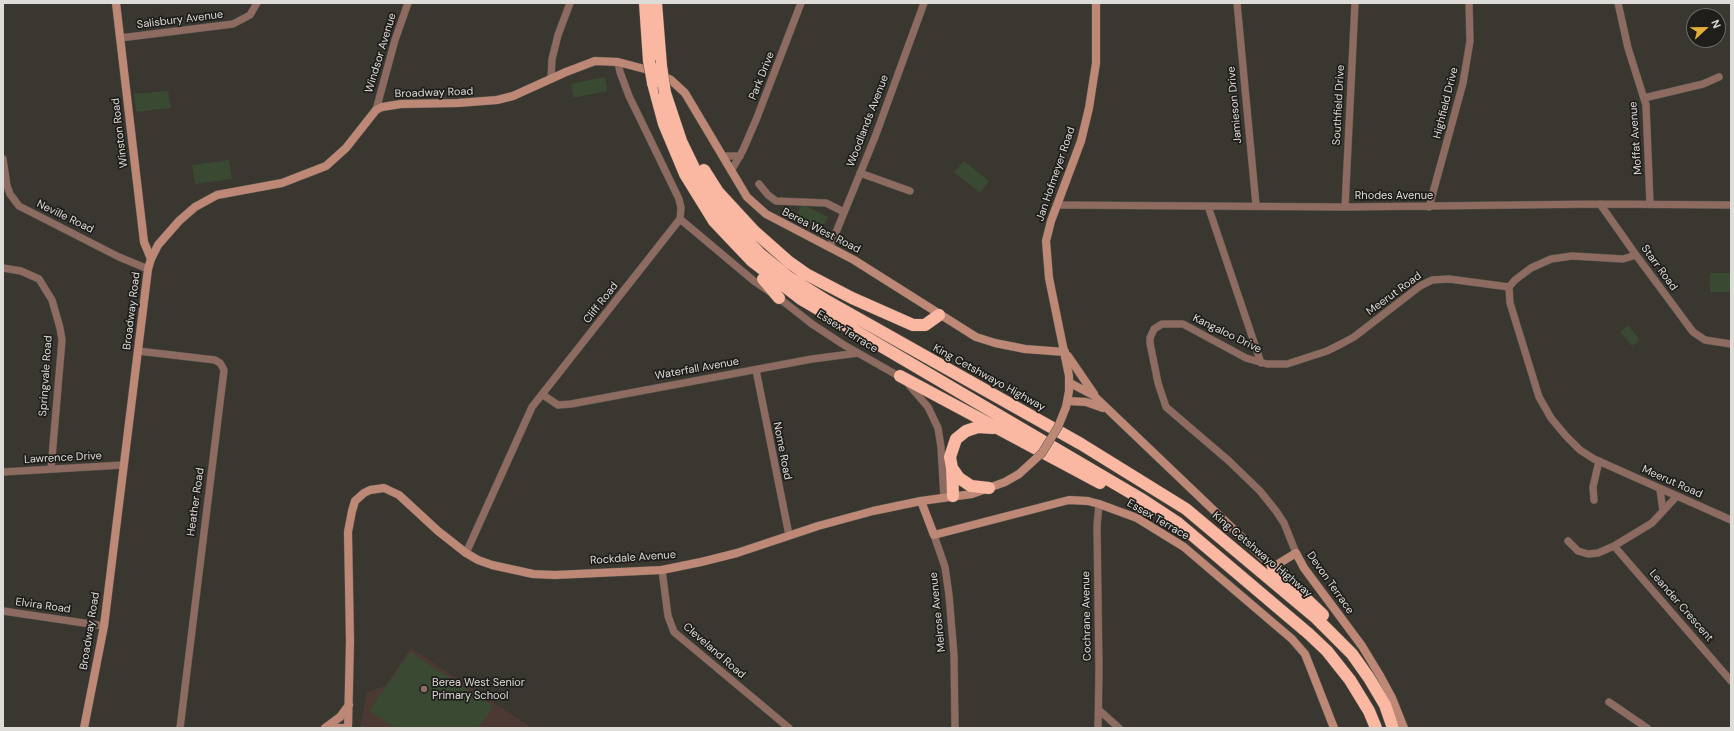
<!DOCTYPE html>
<html>
<head>
<meta charset="utf-8">
<style>
	body { margin:0 }
	#map { position:relative; width:1734px; height:731px; overflow:hidden; background:#39372f; font-family:"DM Sans",sans-serif }
	canvas { display:block }
	.frame { position:absolute; inset:0; border:4px solid #dedcd8; pointer-events:none }
	.north { position:absolute; left:1686px; top:8px; width:40px; height:40px; box-sizing:border-box; background:#1f1e1b; border:1px solid #6b6a67; border-radius:50%; rotate:68deg; font-size:11px; font-weight:700; line-height:16px; text-align:center; color:#dedcd8 }
	.north::after { content:''; display:block; margin:auto; width:14px; height:18px; background:#e3ae35; clip-path:polygon(50% 0,100% 100%,50% 72%,0 100%) }
</style>
</head>
<body>
<div id="map">
<canvas width="1734" height="731"></canvas>
<div class="frame"></div>
<div class="north">N</div>
</div>
<script>
const context = document.querySelector('canvas').getContext('2d');
context.lineJoin = 'round';
function fillPath(path, color) { context.fillStyle = color; context.fill(path, 'evenodd'); }
const poly = rows => new Path2D(rows.map(r => 'M' + r).join(''));
function trace(path, color, width, dash) { context.strokeStyle = color; context.lineWidth = width; context.lineCap = dash ? 'butt' : 'round'; context.setLineDash(dash || []); context.stroke(path); }
function write(font, color, halo, rows, align = 'center') {
  context.font = font + ' "DM Sans",sans-serif'; context.lineWidth = 3.5; context.setLineDash([]); context.textBaseline = 'middle'; context.strokeStyle = halo; context.fillStyle = color; for (const [text, x, y, turn = 0] of rows) {
    context.save(); context.translate(x, y); context.rotate((+turn || 0) * Math.PI / 180); context.textAlign = isNaN(turn) ? turn : align; if (halo) context.strokeText(text, 0, 0); context.fillText(text, 0, 0); context.restore();
  }
}
const education = poly([
	[411,648,532,728,360,728,367,692,385,686]
]);
const green = poly([
	[605,77,607,91,573,98,571,84],
	[168,91,171,108,136,112,134,94],
	[229,160,232,179,195,184,192,165],
	[964,161,989,181,980,193,954,172],
	[802,204,828,217,822,229,796,216],
	[1710,273,1731,273,1731,292,1710,292],
	[1628,325,1640,340,1632,346,1620,332],
	[410,652,493,706,478,728,396,728,369,711]
]);
const street = poly([
	[1237,3,1256,205],
	[1618,3,1628,48,1646,105,1650,203],
	[120,38,233,24,250,15,257,3],
	[551,79,552,59,558,35,570,3],
	[1644,98,1703,84,1719,77],
	[376,110,395,40,408,3],
	[723,156,740,156],
	[3,159,7,186,10,194,19,206,119,257,148,269],
	[731,171,743,150,756,120,801,3],
	[860,173,910,191],
	[759,184,768,195,776,201,826,203,844,212],
	[1600,204,1636,255,1693,332,1705,340,1731,344],
	[1057,205,1345,207,1600,204,1731,205],
	[1208,206,1261,363],
	[1345,207,1355,3],
	[1429,207,1463,83,1470,41,1469,3],
	[680,219,754,281,779,298,812,324,844,345,902,378],
	[830,247,875,137,924,3],
	[3,268,21,271,39,279,52,300,60,328,62,340,51,469],
	[1509,287,1510,303,1539,397,1551,418,1566,436,1580,450,1594,459,1731,520],
	[1509,287,1515,280,1531,268,1551,259,1572,256,1623,259,1636,255],
	[138,351,215,360,220,363,224,370,180,728],
	[756,370,789,535],
	[909,385,928,407,938,428,941,447,944,498],
	[543,395,558,405,571,404,812,359,858,353],
	[3,472,123,465],
	[1660,490,1663,511],
	[1594,500,1593,487,1599,461],
	[934,535,945,567,949,595,954,655,955,728],
	[1568,541,1578,551,1588,554,1598,553,1614,546,1652,523,1676,497],
	[1614,546,1731,681],
	[466,553,532,407,680,219,681,208,679,199,629,96,620,72,618,62],
	[1296,553,1284,523,1276,511,1260,491,1229,461,1166,407,1158,383,1150,343,1150,338,1154,329,1162,324,1183,324,1246,358,1267,364,1287,364,1327,351,1341,344,1354,337,1420,286,1432,280,1449,279,1509,287],
	[662,570,668,616,674,632,789,728],
	[3,611,104,626],
	[1609,702,1647,728],
	[1099,710,1119,728],
	[1098,728,1099,671,1097,526,1099,504]
]);
const secondary = poly([
	[116,3,144,242,151,259],
	[1068,356,1094,394],
	[1070,383,1093,395,1273,567,1296,553,1304,568,1362,646,1379,674,1392,698,1404,728],
	[1068,401,1086,402,1103,408],
	[1066,407,1069,391,1069,376,1049,278,1046,241,1051,221,1081,141,1089,108,1096,63,1096,3],
	[921,501,934,535,1069,500,1088,501,1099,504,1137,518,1184,547,1292,639,1305,654,1309,664,1334,728],
	[84,728,104,626,148,269,151,259,158,245,179,221,195,207,217,195,282,183,326,166,346,148,376,110,382,107,401,104,458,103,497,100,513,96,566,72,595,61,618,62,656,72,671,80,685,93,747,197,766,214,854,260,976,337,995,343,1025,349,1065,352],
	[325,728,340,717,349,705],
	[329,728,347,728],
	[348,728,350,641,348,532,352,511,355,501,364,493,370,490,384,488,399,495,438,531,466,553,478,560,492,565,533,574,555,575,662,570,701,562,737,553,818,526,873,511,921,501,972,494,1005,482,1019,474]
]);
const highway = poly([
	[645,3,649,61],
	[656,3,661,66],
	[653,83,664,124,685,174,714,221,752,261,801,299,1143,500,1178,523,1309,634,1327,651,1350,680,1369,711,1376,728],
	[665,93,681,141,696,172,722,214,760,254,787,276,827,301,1081,444,1186,509,1316,618,1352,654,1369,678,1385,705,1393,728],
	[704,170,718,192,754,231,789,262,806,274,852,298,913,325,925,325,939,315],
	[763,279,779,298],
	[900,376,1100,483],
	[952,469,953,496],
	[989,488,971,486,959,478,952,468,950,457,956,439,966,431,978,427,993,428],
	[1273,567,1323,615]
]);
const secondaryBridge = poly([
	[1019,474,1042,453,1058,427,1066,407]
]);
const highwayBridge = poly([
	[649,61,653,83],
	[661,66,665,93]
]);
const markers = [
	[424,689,4,"#8d6e63"]
];
const streetNames = [
	["Salisbury Avenue",180,20,-7],
	["Windsor Avenue",381,53,-73],
	["Park Drive",762,76,-68],
	["Broadway Road",434,93,-2],
	["Highfield Drive",1446,103,-76],
	["Jamieson Drive",1235,105,-95],
	["Southfield Drive",1339,105,-87],
	["Woodlands Avenue",868,121,-69],
	["Winston Road",120,133,-97],
	["Moffat Avenue",1636,138,-94],
	["Jan Hofmeyer Road",1056,174,-71],
	["Rhodes Avenue",1394,196],
	["Neville Road",65,217,26],
	["Berea West Road",821,231,27],
	["Starr Road",1659,268,54],
	["Meerut Road",1394,294,-36],
	["Cliff Road",601,303,-52],
	["Broadway Road",132,311,-83],
	["Essex Terrace",847,332,32],
	["Kangaloo Drive",1227,334,26],
	["Waterfall Avenue",697,369,-10],
	["Springvale Road",46,376,-86],
	["King Cetshwayo Highway",989,378,29],
	["Nome Road",782,451,79],
	["Lawrence Drive",63,458,-3],
	["Meerut Road",1672,482,24],
	["Heather Road",196,502,-82],
	["Essex Terrace",1158,520,30],
	["King Cetshwayo Highway",1262,555,40],
	["Rockdale Avenue",633,558,-4],
	["Devon Terrace",1330,583,55],
	["Elvira Road",43,606,8],
	["Leander Crescent",1681,606,49],
	["Melrose Avenue",938,612,-96],
	["Cochrane Avenue",1087,616,-91],
	["Broadway Road",90,631,-81],
	["Cleveland Road",714,651,41]
];
const poiNames = [
	["Berea West Senior",432,683],
	["Primary School",432,696]
];
fillPath(education, '#4d3933');
fillPath(green, '#394932');
trace(street, '#57554d', 8);
trace(secondary, '#57554d', 9);
trace(highway, '#57554d', 13);
trace(street, '#8e6b60', 7);
trace(secondary, '#be8877', 8);
trace(highway, '#fab7a2', 12);
trace(secondaryBridge, '#57554d', 9, []);
trace(highwayBridge, '#57554d', 13, []);
trace(secondaryBridge, '#be8877', 8);
trace(highwayBridge, '#fab7a2', 12);
for (const [x, y, r, color] of markers) { const dot = new Path2D(); dot.arc(x, y, r, 0, 2 * Math.PI); context.fillStyle = color; context.fill(dot); trace(dot, '#1f1e1b', 1.5); }
write('11px', '#dedcd8', '#1f1e1b', streetNames);
write('11px', '#dedcd8', '#1f1e1b', poiNames, 'left');
</script>
</body>
</html>
